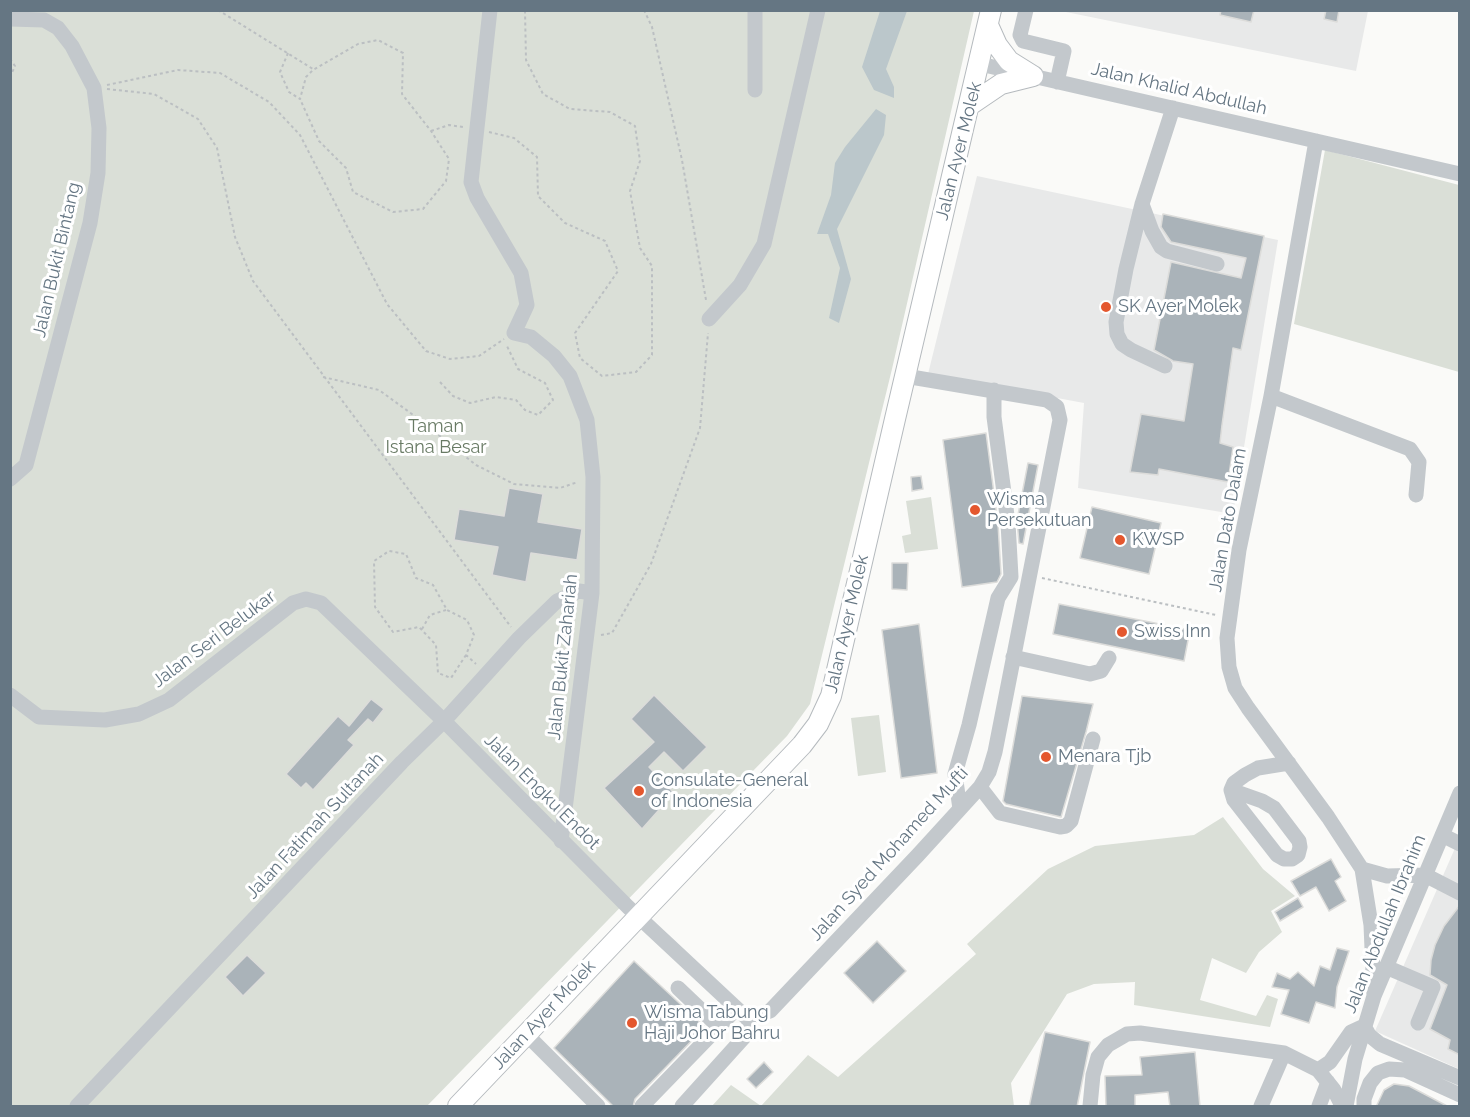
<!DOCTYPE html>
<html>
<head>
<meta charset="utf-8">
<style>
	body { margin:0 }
	#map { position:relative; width:1470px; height:1117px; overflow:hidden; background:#fafaf8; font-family:Raleway,sans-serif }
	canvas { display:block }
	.frame { position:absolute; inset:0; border:12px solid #657683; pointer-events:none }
</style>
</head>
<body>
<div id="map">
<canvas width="1470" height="1117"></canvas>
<div class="frame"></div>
</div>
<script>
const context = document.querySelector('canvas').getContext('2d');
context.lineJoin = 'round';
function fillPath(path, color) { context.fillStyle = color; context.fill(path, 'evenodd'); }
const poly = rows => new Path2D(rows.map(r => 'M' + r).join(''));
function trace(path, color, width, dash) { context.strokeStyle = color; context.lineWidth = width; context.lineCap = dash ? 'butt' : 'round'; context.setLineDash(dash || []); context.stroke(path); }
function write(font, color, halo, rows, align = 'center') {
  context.font = font + ' Raleway,sans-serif'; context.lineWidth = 6; context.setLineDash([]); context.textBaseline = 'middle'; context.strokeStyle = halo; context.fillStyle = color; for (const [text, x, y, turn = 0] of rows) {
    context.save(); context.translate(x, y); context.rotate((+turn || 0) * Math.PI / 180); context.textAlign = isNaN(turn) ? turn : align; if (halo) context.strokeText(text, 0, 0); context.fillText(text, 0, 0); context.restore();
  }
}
const built = poly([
	[1066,10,1368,11,1356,71,1066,12],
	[977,176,1278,240,1233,514,1078,488,1084,403,928,374],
	[1459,839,1459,1069,1375,1031]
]);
const green = poly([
	[10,11,974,11,892,369,810,704,787,736,427,1106,11,1106],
	[1325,150,1459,185,1459,372,1294,324],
	[931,497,938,549,905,553,902,536,911,534,906,501],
	[879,715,886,772,858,776,851,718],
	[1223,817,1263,869,1295,896,1271,911,1282,932,1259,952,1246,973,1212,958,1200,1000,1256,1016,1267,995,1278,999,1270,1027,1134,1005,1135,982,1094,984,1067,994,1011,1083,1014,1106,712,1106,731,1085,761,1106,808,1055,838,1077,976,954,967,944,1048,869,1095,846,1194,835]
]);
const water = poly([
	[880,11,907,11,886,69,894,87,894,98,874,90,862,67],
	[876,109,886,115,884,135,837,229,851,279,839,323,829,318,840,268,828,234,817,234,831,195,835,163,845,147]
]);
const building = poly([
	[1221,10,1254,10,1251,22,1220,15,1221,10],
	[1326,10,1339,10,1337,22,1324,19,1326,10],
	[1163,214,1264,236,1241,350,1233,348,1222,425,1220,443,1233,447,1228,482,1159,469,1158,475,1130,472,1141,414,1184,421,1193,364,1173,361,1154,350,1171,262,1241,278,1246,258,1171,242,1161,227,1163,214],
	[986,433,998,524,1001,574,997,582,962,587,943,440,986,433],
	[1028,463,1038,465,1023,544,1019,543,1017,520,1028,463],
	[921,476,923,489,912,491,911,477,921,476],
	[509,488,543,494,538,522,582,529,577,560,531,553,526,582,492,575,498,547,454,540,459,509,504,516,509,488],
	[1092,507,1161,523,1149,574,1080,558,1092,507],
	[892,563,908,563,907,590,892,589,892,563],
	[1059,604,1190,630,1184,661,1053,634,1059,604],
	[919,624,937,773,901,778,882,630,919,624],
	[654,695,707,747,683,771,664,752,649,767,674,793,642,829,604,788,654,742,631,719,654,695],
	[1022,696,1093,704,1086,732,1061,817,1006,804,1003,801,1022,696],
	[371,699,384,709,373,723,368,719,348,740,354,745,313,790,306,783,301,788,286,774,338,716,349,726,371,699],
	[1331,859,1341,877,1335,881,1346,901,1329,911,1316,887,1300,896,1291,881,1331,859],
	[1298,898,1303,907,1280,921,1275,912,1298,898],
	[1460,905,1460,1055,1448,1049,1450,1040,1430,1029,1447,985,1430,975,1431,960,1435,945,1444,926,1460,905],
	[877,941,906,971,873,1003,844,973,877,941],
	[1337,948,1349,951,1337,987,1335,1008,1316,1002,1309,1023,1281,1014,1289,990,1272,987,1277,973,1290,979,1298,972,1314,986,1320,966,1330,970,1337,948],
	[247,955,266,973,243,996,225,977,247,955],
	[634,961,705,1027,635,1099,633,1107,614,1107,554,1048,634,961],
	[1045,1032,1090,1042,1077,1107,1029,1107,1045,1032],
	[1195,1052,1200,1107,1170,1107,1168,1092,1135,1095,1135,1107,1106,1107,1105,1076,1142,1075,1140,1057,1195,1052],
	[764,1062,773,1072,756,1088,747,1079,764,1062],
	[1394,1084,1409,1086,1449,1107,1376,1107,1384,1090,1394,1084]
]);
const path = poly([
	[218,10,313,69],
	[644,10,652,27,682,160,706,300],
	[288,53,280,72,289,92,300,99,306,77,313,70,358,44,378,40,403,53,402,94,431,131,449,159,446,181,423,209,393,212,353,192,346,168,319,141,300,99],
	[10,59,15,66,10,77],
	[107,85,178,70,220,73,269,102,300,135,387,304,426,351,450,359,479,356,504,339],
	[107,89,154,94,198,119,217,148,235,237,253,281,511,627],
	[431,131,449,125,463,127],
	[489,132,514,138,537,157,538,196,565,223,605,241,618,271,575,333,580,358,602,376,636,372,652,355,652,266,640,248,630,191,640,161,635,126,610,112,570,109,543,94,526,60,525,10],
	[10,137,10,150],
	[323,377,379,390,416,417,476,465,514,484,560,488,578,482],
	[440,382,453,396,470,403,496,397,516,400,525,410,538,415,553,400,545,383,518,369,506,344],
	[1042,578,1216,615],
	[422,629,430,615,446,610],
	[601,635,612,633,651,564,700,428,708,333],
	[466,655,451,678,438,673,436,645,419,627,393,632,375,607,374,561,389,551,406,554,416,578,433,585,447,610,467,620,474,635,466,655,476,664]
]);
const minor = poly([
	[490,10,471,182,477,198,521,273,527,305,514,333,531,337,554,356,570,376,587,420,593,477,592,593,561,841],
	[1026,10,1020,35,1023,41,1064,51,1057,82],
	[10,19,44,20,58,28,72,46,94,88,99,128,98,173,90,223,26,465,10,479],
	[980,64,1460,174],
	[755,90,755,10],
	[1316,141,1271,396,1239,550,1227,638,1229,667,1235,688,1248,708,1328,817,1362,869,1371,925,1374,996],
	[1142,204,1152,231,1161,247,1167,251,1217,264],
	[709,319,740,285,764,244,818,10],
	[1165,366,1131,350,1122,344,1117,334,1116,322,1126,269,1142,204,1173,108],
	[1271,396,1410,449,1419,462,1416,495],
	[1013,657,1090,674,1101,671,1109,658],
	[10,695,39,717,105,720,139,714,169,700,293,603,306,599,321,603,444,721,628,907,748,1019],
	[980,787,1000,813,1060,827,1066,826,1071,821,1093,739],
	[1231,790,1262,801,1274,808,1299,841,1300,847,1298,855,1292,859,1284,859,1277,855,1234,800,1231,790,1234,783,1245,775,1258,768,1289,763],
	[960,809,955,774,969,725,998,598,1011,577,1008,523,994,417,994,390],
	[1442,835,1460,844],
	[1362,869,1387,876,1425,875,1460,893],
	[1386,967,1433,987,1418,1023],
	[678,988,719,1027],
	[748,1019,770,1011,918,855,980,787,989,772,995,752,1060,420,1057,407,1047,400,905,376],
	[1364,1026,1369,1035,1380,1044,1460,1078],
	[526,1034,598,1106],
	[1318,1070,1330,1062,1351,1032,1364,1026],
	[77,1106,402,762,444,721,519,638,557,601,579,591,592,593],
	[642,1106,736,1009],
	[682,1106,746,1035,749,1025,748,1019],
	[1090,1106,1093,1075,1098,1057,1108,1045,1127,1034,1140,1033,1284,1053,1318,1070,1334,1090,1342,1106],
	[1261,1106,1284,1053],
	[1319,1106,1328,1082],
	[1346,1106,1355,1059,1374,996,1460,793],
	[1364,1106,1364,1099,1370,1083,1378,1073,1389,1069,1405,1070,1460,1095]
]);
const major = poly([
	[988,25,997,45,1009,61,1033,76],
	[970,105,1001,84,1033,76],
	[458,1106,802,745,818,724,831,696,895,419,991,10]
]);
const markers = [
	[1106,307,6,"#e4572e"],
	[975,510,6,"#e4572e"],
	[1120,540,6,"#e4572e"],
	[1122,632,6,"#e4572e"],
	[1046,757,6,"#e4572e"],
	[639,791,6,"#e4572e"],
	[632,1023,6,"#e4572e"]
];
const streetNames = [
	["Jalan Khalid Abdullah",1179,89,13],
	["Jalan Ayer Molek",959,151,-76],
	["Jalan Bukit Bintang",57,260,-77],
	["Jalan Dato Dalam",1228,520,-80],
	["Jalan Ayer Molek",847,624,-77],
	["Jalan Seri Belukar",214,639,-37],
	["Jalan Bukit Zahariah",563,657,-84],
	["Jalan Engku Endot",542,792,45],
	["Jalan Fatimah Sultanah",315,826,-47],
	["Jalan Syed Mohamed Mufti",889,854,-48],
	["Jalan Abdullah Ibrahim",1385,924,-68],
	["Jalan Ayer Molek",544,1015,-47]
];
const poiNames = [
	["SK Ayer Molek",1118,307],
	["Wisma",987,500],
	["Persekutuan",987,521],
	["KWSP",1132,540],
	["Swiss Inn",1134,632],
	["Menara Tjb",1058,757],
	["Consulate-General",651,781],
	["of Indonesia",651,802],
	["Wisma Tabung",644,1013],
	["Haji Johor Bahru",644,1034]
];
const parkNames = [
	["Taman",436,427],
	["Istana Besar",436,448]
];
fillPath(built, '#e8e9e9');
fillPath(green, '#dadfd7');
fillPath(water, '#bbc7cb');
fillPath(building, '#aab3b9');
trace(building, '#dcdcda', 1.5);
trace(major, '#b5babe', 22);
trace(path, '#bbbfc2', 2, [3, 3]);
trace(minor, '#c3c8cc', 15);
trace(major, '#fff', 20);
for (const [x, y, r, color] of markers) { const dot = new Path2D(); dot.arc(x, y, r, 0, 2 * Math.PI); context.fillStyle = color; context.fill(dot); trace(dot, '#fff', 2); }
write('18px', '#657683', '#fff', streetNames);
write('18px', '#657683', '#fff', poiNames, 'left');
write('18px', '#687a64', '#fff', parkNames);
</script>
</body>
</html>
